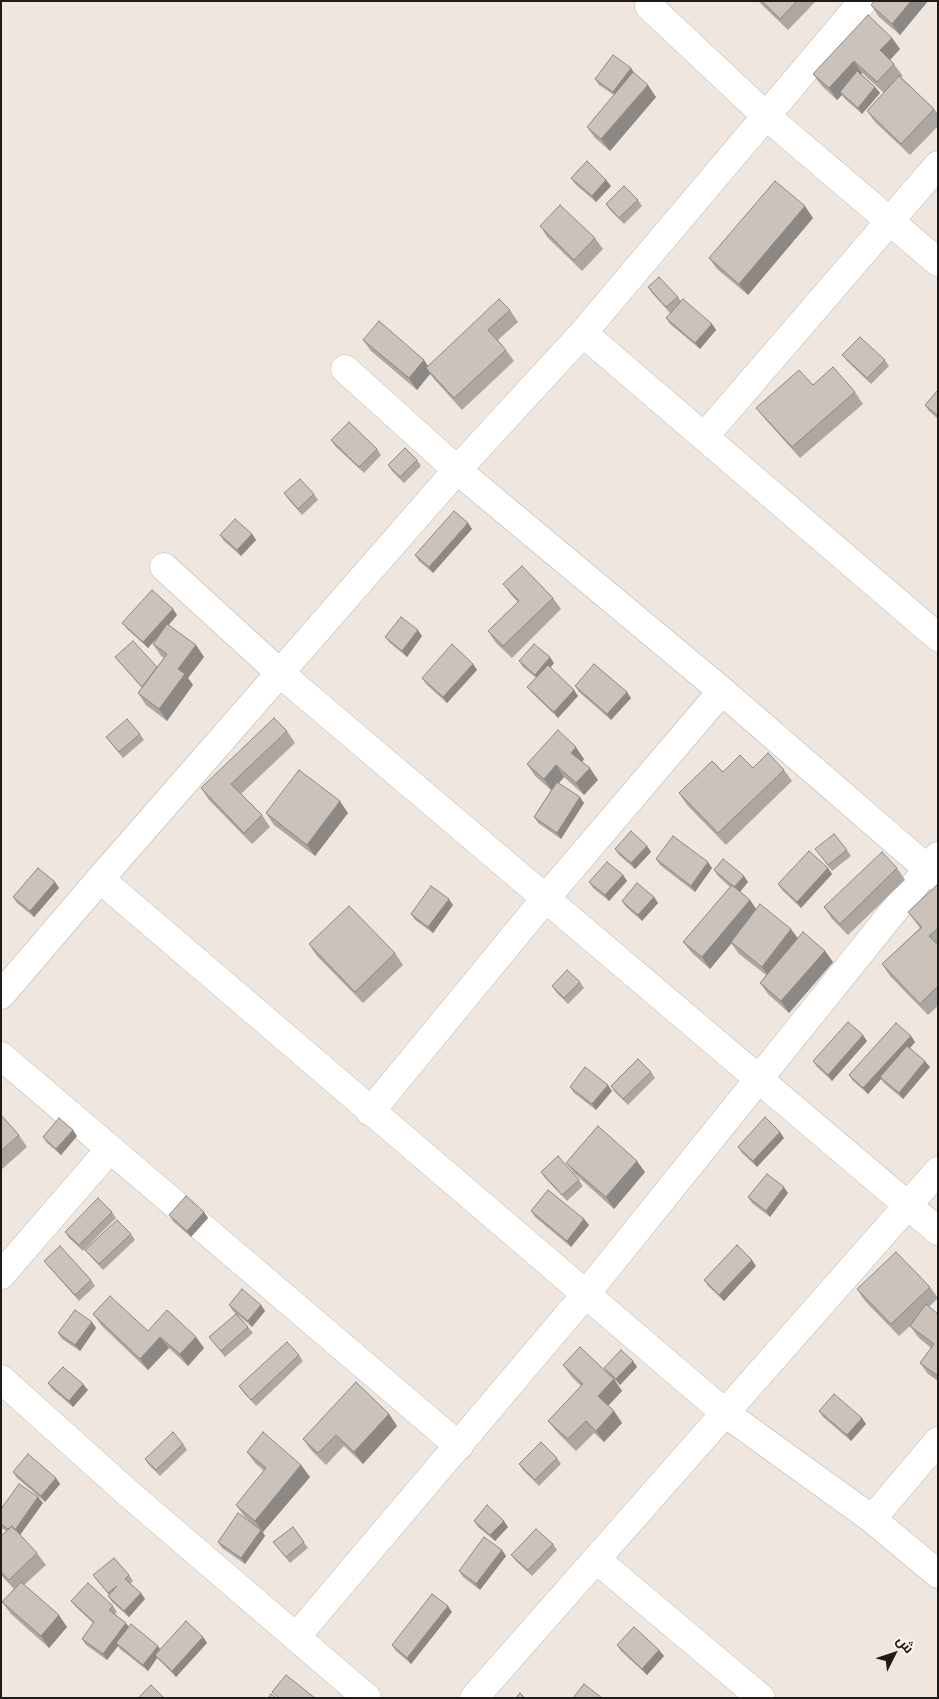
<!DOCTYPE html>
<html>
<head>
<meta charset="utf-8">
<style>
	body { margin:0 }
	#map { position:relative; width:939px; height:1699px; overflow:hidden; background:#efe7df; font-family:Mulish,Cairo,sans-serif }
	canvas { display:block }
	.frame { position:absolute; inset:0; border:2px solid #1e1b19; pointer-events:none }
	.north { position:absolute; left:869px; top:1629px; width:50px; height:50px; -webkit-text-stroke:4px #fcf4ec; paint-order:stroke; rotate:49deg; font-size:14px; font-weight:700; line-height:20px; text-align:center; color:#1e1b19 }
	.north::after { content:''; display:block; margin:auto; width:18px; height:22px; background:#1e1b19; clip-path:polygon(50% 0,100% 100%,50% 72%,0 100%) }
</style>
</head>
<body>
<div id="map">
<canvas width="939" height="1699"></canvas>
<div class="frame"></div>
<div class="north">ش</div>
</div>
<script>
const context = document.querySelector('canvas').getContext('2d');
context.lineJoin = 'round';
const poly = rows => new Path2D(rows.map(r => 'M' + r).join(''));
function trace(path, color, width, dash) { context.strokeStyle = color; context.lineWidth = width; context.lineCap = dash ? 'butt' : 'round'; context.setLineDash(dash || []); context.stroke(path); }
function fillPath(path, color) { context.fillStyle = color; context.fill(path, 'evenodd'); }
const minor = poly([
	[649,6,766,116,938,262],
	[583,333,938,637],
	[345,369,457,470,722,691,938,878],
	[704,437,938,165],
	[164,567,281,674,938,1231],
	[100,879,725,1413,872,1519,938,1574],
	[1,995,100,879,457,470,583,333,863,1],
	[1,1056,459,1446],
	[370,1112,545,899,722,691],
	[1,1275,110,1149],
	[1,1379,128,1493,367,1698],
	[872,1519,938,1441],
	[597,1560,761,1698],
	[296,1637,585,1295,938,856],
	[474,1698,938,1171]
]);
const wall = poly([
	[758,1,816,1,788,30],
	[928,1,900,35,879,17,871,5],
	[892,38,900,49,890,60,894,64,903,76,901,77,934,109,938,114,938,126,910,155,875,122,867,111,884,93,862,73,861,74,875,87,880,93,862,114,844,98,842,95,837,100,821,85,813,74],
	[635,74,656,97,610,151,595,138,587,127,614,95,599,85,595,79],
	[571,178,606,180,611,186,596,202,575,184],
	[638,200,642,206,624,224,610,210,606,204],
	[813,218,748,295,717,269,709,258],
	[540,226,595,238,603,249,582,271,548,238],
	[648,287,678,297,681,301,712,324,716,330,700,349,670,324,666,318,670,313,652,293],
	[510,310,518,322,498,340,506,350,514,361,462,410,434,379,430,374,417,390,371,351,363,340,424,360,428,366],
	[842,355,885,360,889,366,871,384,847,361],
	[938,390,938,419,929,411,925,405],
	[855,392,863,404,800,458,765,419,756,408],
	[331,440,377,449,381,455,364,473,335,446],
	[417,460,421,466,404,483,392,471,388,465],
	[284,493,314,494,318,500,302,515,288,499],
	[468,523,472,529,433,573,419,561,415,555],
	[252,534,256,540,241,556,224,541,220,535],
	[503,584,553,598,561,609,512,658,496,643,488,631,518,602,512,596],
	[173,609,177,615,169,625,196,645,204,657,188,678,193,685,167,721,146,705,138,693,142,688,120,663,115,657,157,667,164,658,161,656,153,644,159,635,148,648,127,629,122,623],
	[422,636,407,657,390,643,385,637],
	[519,661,554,663,550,668,574,690,578,696,558,718,532,693,527,687,536,678,523,667],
	[473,664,477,670,447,703,426,684,422,678],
	[575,686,631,698,611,720,579,692],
	[287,731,295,743,241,794,262,815,270,827,252,844,209,800,201,788],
	[140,734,144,740,123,758,106,737],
	[584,759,582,762,598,780,584,795,564,777,559,783,584,803,561,839,538,823,534,817,551,790,535,776,527,764],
	[784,770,792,781,726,845,687,805,679,793,723,772],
	[266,813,348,813,315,856,274,825],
	[647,846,651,852,635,869,619,855,615,849],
	[847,850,851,856,832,871,820,855],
	[656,859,712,868,695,892,660,865],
	[828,868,832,874,801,908,782,890,778,884],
	[897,868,905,880,848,935,832,919,824,907],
	[714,870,748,882,740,892,750,900,756,909,798,938,825,951,833,962,789,1013,768,994,760,983,766,975,739,954,731,943,710,969,692,953,683,942,730,887,718,876],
	[623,875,627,881,609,901,593,888,589,882],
	[55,882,59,888,34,917,17,903,13,897],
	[938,884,938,1006,928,1015,890,976,882,964,920,928,908,912],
	[654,897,658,903,642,921,626,907,622,901],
	[453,905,433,933,415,920,411,914],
	[309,944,395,953,403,965,363,1003,317,956],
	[580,982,584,988,568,1004,556,992,552,986],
	[911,1036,915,1042,910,1048,930,1067,903,1099,884,1083,881,1079,868,1094,853,1081,849,1075],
	[867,1041,832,1081,817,1067,813,1061],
	[651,1072,655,1078,628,1105,615,1092,611,1086],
	[570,1087,612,1091,596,1110,574,1093],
	[1,1115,19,1135,27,1147,1,1170],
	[77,1136,61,1155,47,1143,43,1137],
	[784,1138,757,1167,742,1153,738,1147],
	[566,1163,645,1172,614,1209,575,1174],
	[541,1172,579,1180,583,1186,567,1201,545,1178],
	[788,1193,770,1217,752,1203,748,1197],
	[531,1211,584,1219,589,1225,571,1247,535,1217],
	[112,1212,116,1218,83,1251,69,1238,65,1232],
	[204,1212,208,1218,191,1237,173,1221,169,1215],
	[131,1234,135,1240,103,1270,90,1256,85,1250],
	[44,1261,91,1280,95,1286,79,1301,49,1267],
	[756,1266,724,1301,708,1286,704,1280],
	[930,1287,938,1298,929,1307,938,1314,938,1381,928,1374,920,1363,931,1348,918,1337,910,1326,899,1336,865,1301,857,1289],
	[229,1305,261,1305,265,1311,252,1327,237,1314,253,1333,225,1357,209,1337,236,1314,233,1311],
	[93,1314,148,1331,196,1337,204,1348,188,1366,169,1348,148,1370,102,1326],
	[92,1322,96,1328,80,1351,62,1339,58,1333],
	[299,1355,303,1361,256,1406,243,1392,239,1386],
	[633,1361,637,1367,620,1385,614,1379,622,1391,608,1406,614,1411,622,1423,604,1442,594,1433,576,1451,557,1432,548,1421,581,1386,572,1377,563,1365,608,1373,604,1368],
	[48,1383,88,1390,73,1407,52,1389],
	[819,1411,866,1424,851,1441,823,1417],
	[389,1414,397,1426,363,1464,344,1446,326,1465,311,1450,303,1439],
	[183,1444,187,1450,160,1476,149,1465,145,1459],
	[247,1452,301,1465,310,1477,263,1532,265,1536,245,1564,222,1548,218,1542,252,1523,244,1516,236,1505,264,1471,255,1463],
	[557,1458,561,1464,539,1486,523,1470,519,1464],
	[13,1472,56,1478,60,1484,45,1502,17,1478],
	[38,1497,43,1503,20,1535,37,1553,46,1565,24,1585,67,1627,49,1648,11,1614,2,1602,14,1589,1,1575,1,1536,7,1531,1,1528,1,1509],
	[474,1521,508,1527,495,1541,478,1527],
	[293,1527,308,1548,290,1563,273,1542],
	[553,1544,557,1550,532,1576,516,1561,511,1555],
	[502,1550,506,1556,480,1590,463,1577,459,1571],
	[93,1575,129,1575,133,1581,130,1584,141,1593,145,1599,129,1617,112,1602,108,1596,109,1595],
	[71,1601,113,1606,117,1612,115,1614,129,1627,160,1649,203,1637,207,1643,176,1677,157,1658,148,1671,120,1649,118,1646,107,1660,86,1645,82,1639,93,1623,76,1607],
	[452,1612,411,1664,396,1651,392,1645],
	[617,1645,659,1650,664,1656,647,1675,621,1651]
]);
const shadedWall = poly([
	[911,1,928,1,900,35,892,24],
	[892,38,900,49,888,62,880,50],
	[854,61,862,73,842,94,840,92,842,95,837,100,829,88],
	[631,68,635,74,618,98,613,92],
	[648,85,656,97,610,151,601,139],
	[875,87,880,93,862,114,858,108],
	[606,180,611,186,596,202,592,196],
	[805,206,813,218,748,295,739,284],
	[712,324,716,330,700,349,695,343],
	[424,360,432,372,426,368,430,374,417,390,409,378],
	[468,523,472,529,433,573,429,567],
	[252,534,256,540,241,556,237,550],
	[173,609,177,615,148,648,143,642],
	[418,630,422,636,407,657,402,651],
	[196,645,204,657,188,678,193,685,167,721,159,709,178,669],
	[550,657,554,663,539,681,535,675],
	[473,664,477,670,447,703,443,697],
	[574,690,578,696,558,718,554,712],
	[627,692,631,698,611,720,607,714],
	[576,747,584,759,580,764,571,753],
	[556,765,564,777,552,791,544,779],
	[590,768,598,780,584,795,576,783],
	[580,797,584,803,561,839,557,833],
	[340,801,348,813,315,856,307,845],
	[647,846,651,852,635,869,631,863],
	[708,862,712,868,695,892,691,886],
	[828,868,832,874,801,908,797,902],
	[623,875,627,881,609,901,605,895],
	[744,876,748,882,738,894,734,888],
	[55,882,59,888,34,917,30,911],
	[654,897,658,903,642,921,638,915],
	[449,899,453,905,433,933,428,927],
	[750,900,758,912,710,969,702,957],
	[791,929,800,941,770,978,762,967],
	[825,951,833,962,789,1013,781,1001],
	[863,1035,867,1041,832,1081,828,1075],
	[911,1036,915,1042,882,1079,880,1077,881,1079,868,1094,863,1088],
	[925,1061,930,1067,903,1099,899,1093],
	[608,1085,612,1091,596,1110,592,1104],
	[73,1130,77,1136,61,1155,56,1149],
	[780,1132,784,1138,757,1167,753,1161],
	[637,1161,645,1172,614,1209,606,1197],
	[784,1187,788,1193,770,1217,766,1211],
	[204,1212,208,1218,191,1237,187,1231],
	[584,1219,589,1225,571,1247,567,1241],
	[752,1260,756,1266,724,1301,719,1295],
	[261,1305,265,1311,252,1327,248,1321],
	[92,1322,96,1328,80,1351,75,1345],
	[160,1337,169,1348,148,1370,140,1359],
	[196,1337,204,1348,188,1366,180,1354],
	[633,1361,637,1367,620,1385,616,1379],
	[614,1379,622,1391,606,1408,598,1396],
	[83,1384,88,1390,73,1407,69,1401],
	[614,1411,622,1423,604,1442,596,1431],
	[389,1414,397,1426,363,1464,354,1452],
	[862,1418,866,1424,851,1441,847,1435],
	[301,1465,310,1477,263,1532,255,1521],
	[56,1478,60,1484,45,1502,41,1496],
	[38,1497,43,1503,17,1539,13,1533],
	[504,1521,508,1527,495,1541,490,1535],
	[261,1530,265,1536,245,1564,241,1558],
	[502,1550,506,1556,480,1590,476,1584],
	[141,1593,145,1599,129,1617,124,1611],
	[448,1606,452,1612,411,1664,407,1658],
	[59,1615,67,1627,49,1648,41,1636],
	[126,1623,130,1629,116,1643,118,1646,107,1660,103,1654],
	[203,1637,207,1643,176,1677,172,1671],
	[158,1646,162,1652,155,1655,157,1658,148,1671,143,1665],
	[659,1650,664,1656,647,1675,642,1669]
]);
const building = poly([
	[762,1,797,1,780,19,762,1],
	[874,1,911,1,892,24,871,5,874,1],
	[868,15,892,38,880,50,894,64,877,82,854,61,829,88,813,74,868,15],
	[613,55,631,68,613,92,595,79,613,55],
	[857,71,875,87,858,108,840,92,857,71],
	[633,72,648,85,601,139,587,127,633,72],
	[899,76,934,109,901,144,867,111,899,76],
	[587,161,606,180,592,196,571,178,587,161],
	[775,181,805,206,739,284,709,258,775,181],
	[624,186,638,200,619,218,606,204,624,186],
	[560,205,595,238,574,260,540,226,560,205],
	[659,277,678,297,666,307,648,287,659,277],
	[499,299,510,310,488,330,506,350,454,398,426,368,499,299],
	[683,299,712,324,695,343,666,318,683,299],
	[379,321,424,360,409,378,363,340,379,321],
	[860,337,885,360,867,378,842,355,860,337],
	[833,367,855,392,792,447,756,408,799,370,813,385,833,367],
	[938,390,938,416,925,405,938,390],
	[349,422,377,449,359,467,331,440,349,422],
	[405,448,417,460,400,477,388,465,405,448],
	[300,479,314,494,298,509,284,493,300,479],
	[454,511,468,523,429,567,415,555,454,511],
	[235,519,252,534,237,550,220,535,235,519],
	[522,566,553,598,503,646,488,631,519,601,503,584,522,566],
	[152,590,173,609,143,642,122,623,152,590],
	[401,617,418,630,402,651,385,637,401,617],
	[167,624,196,645,178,669,185,674,159,709,138,693,167,654,153,644,167,624],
	[133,641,157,667,142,687,115,657,133,641],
	[452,644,473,664,443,697,422,678,452,644],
	[534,644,550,657,535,675,519,661,534,644],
	[594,664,627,692,607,714,575,686,594,664],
	[548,665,574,690,554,712,527,687,548,665],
	[274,718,287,731,231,784,262,815,244,833,201,788,274,718],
	[127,719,140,734,119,752,106,737,127,719],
	[558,730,576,747,571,753,590,768,576,783,556,765,544,779,527,764,558,730],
	[768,753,784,770,718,833,679,793,712,761,723,772,740,755,753,768,768,753],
	[299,770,340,801,307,845,266,813,299,770],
	[557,782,580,797,557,833,534,817,557,782],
	[631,831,647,846,631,863,615,849,631,831],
	[834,834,847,850,828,865,815,849,834,834],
	[673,836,708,862,691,886,656,859,673,836],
	[809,851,828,868,797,902,778,884,809,851],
	[882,852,897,868,840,924,824,907,882,852],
	[723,859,744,876,734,887,714,870,723,859],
	[607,862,623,875,605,895,589,882,607,862],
	[38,868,55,882,30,911,13,897,38,868],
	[637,883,654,897,638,915,622,901,637,883],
	[938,884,938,928,929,936,938,945,938,986,920,1004,882,964,922,927,908,912,938,884],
	[732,885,750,900,702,957,683,942,732,885],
	[431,886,449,899,428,927,411,914,431,886],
	[760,904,791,929,762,967,731,942,760,904],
	[349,906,395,953,355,992,309,944,349,906],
	[803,932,825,951,781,1001,760,983,803,932],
	[567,970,580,982,564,998,552,986,567,970],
	[848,1022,863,1035,828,1075,813,1061,848,1022],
	[896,1023,911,1036,863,1088,849,1075,896,1023],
	[907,1046,925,1061,899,1093,880,1077,907,1046],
	[638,1059,651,1072,623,1099,611,1086,638,1059],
	[585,1067,608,1085,592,1104,570,1087,585,1067],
	[1,1115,19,1135,1,1151,1,1115],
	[765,1117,780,1132,753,1161,738,1147,765,1117],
	[59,1118,73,1130,56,1149,43,1137,59,1118],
	[598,1126,637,1161,606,1197,566,1163,598,1126],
	[558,1156,579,1180,562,1195,541,1172,558,1156],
	[767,1174,784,1187,766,1211,748,1197,767,1174],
	[548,1190,584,1219,567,1241,531,1211,548,1190],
	[186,1196,204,1212,187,1231,169,1215,186,1196],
	[98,1198,112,1212,79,1245,65,1232,98,1198],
	[117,1220,131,1234,99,1264,85,1250,117,1220],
	[737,1245,752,1260,719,1295,704,1280,737,1245],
	[60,1246,91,1280,75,1295,44,1261,60,1246],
	[896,1252,930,1287,891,1324,857,1289,896,1252],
	[242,1289,261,1305,248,1321,229,1305,242,1289],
	[110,1296,148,1331,167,1310,196,1337,180,1354,160,1337,140,1359,93,1314,110,1296],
	[926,1304,938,1314,938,1376,920,1363,934,1344,910,1326,926,1304],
	[75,1310,92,1322,75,1345,58,1333,75,1310],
	[236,1314,248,1327,221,1351,209,1337,236,1314],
	[287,1342,299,1355,251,1400,239,1386,287,1342],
	[580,1347,614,1379,598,1396,614,1411,596,1431,586,1421,568,1439,548,1421,583,1384,563,1365,580,1347],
	[621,1350,633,1361,616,1379,604,1368,621,1350],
	[63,1367,83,1384,69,1401,48,1383,63,1367],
	[356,1382,389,1414,354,1452,336,1435,318,1453,303,1439,356,1382],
	[834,1394,862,1418,847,1435,819,1411,834,1394],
	[173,1432,183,1444,156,1470,145,1459,173,1432],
	[263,1432,301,1465,255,1521,236,1505,266,1468,247,1452,263,1432],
	[541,1442,557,1458,535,1480,519,1464,541,1442],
	[28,1454,56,1478,41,1496,13,1472,28,1454],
	[19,1484,38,1497,15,1530,12,1526,8,1529,1,1524,1,1509,19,1484],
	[487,1505,504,1521,490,1535,474,1521,487,1505],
	[238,1513,261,1530,241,1558,218,1542,238,1513],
	[12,1526,37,1553,9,1580,1,1572,1,1536,12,1526],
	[293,1527,304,1542,286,1557,273,1542,293,1527],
	[536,1529,553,1544,528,1570,511,1555,536,1529],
	[484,1537,502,1550,476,1584,459,1571,484,1537],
	[114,1558,129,1575,125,1579,141,1593,124,1611,108,1596,117,1586,108,1593,93,1575,114,1558],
	[21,1582,59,1615,41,1636,2,1602,21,1582],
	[88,1583,113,1606,109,1610,126,1623,103,1654,82,1639,94,1622,71,1601,88,1583],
	[432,1594,448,1606,407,1658,392,1645,432,1594],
	[186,1621,203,1637,172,1671,155,1655,186,1621],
	[131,1624,158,1646,143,1665,116,1643,131,1624],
	[634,1627,659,1650,642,1669,617,1645,634,1627],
	[286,1675,315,1698,279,1698,272,1692,286,1675],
	[584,1684,602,1698,573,1698,584,1684],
	[151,1685,164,1698,138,1698,151,1685],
	[520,1693,525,1698,516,1698,520,1693],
	[271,1694,276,1698,268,1698,271,1694]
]);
trace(minor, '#bcb4ad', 29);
trace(minor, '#fff', 28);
fillPath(wall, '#aea7a1');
fillPath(shadedWall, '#8d8883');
fillPath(building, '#cac2bb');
trace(building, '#8d8883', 1);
</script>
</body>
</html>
